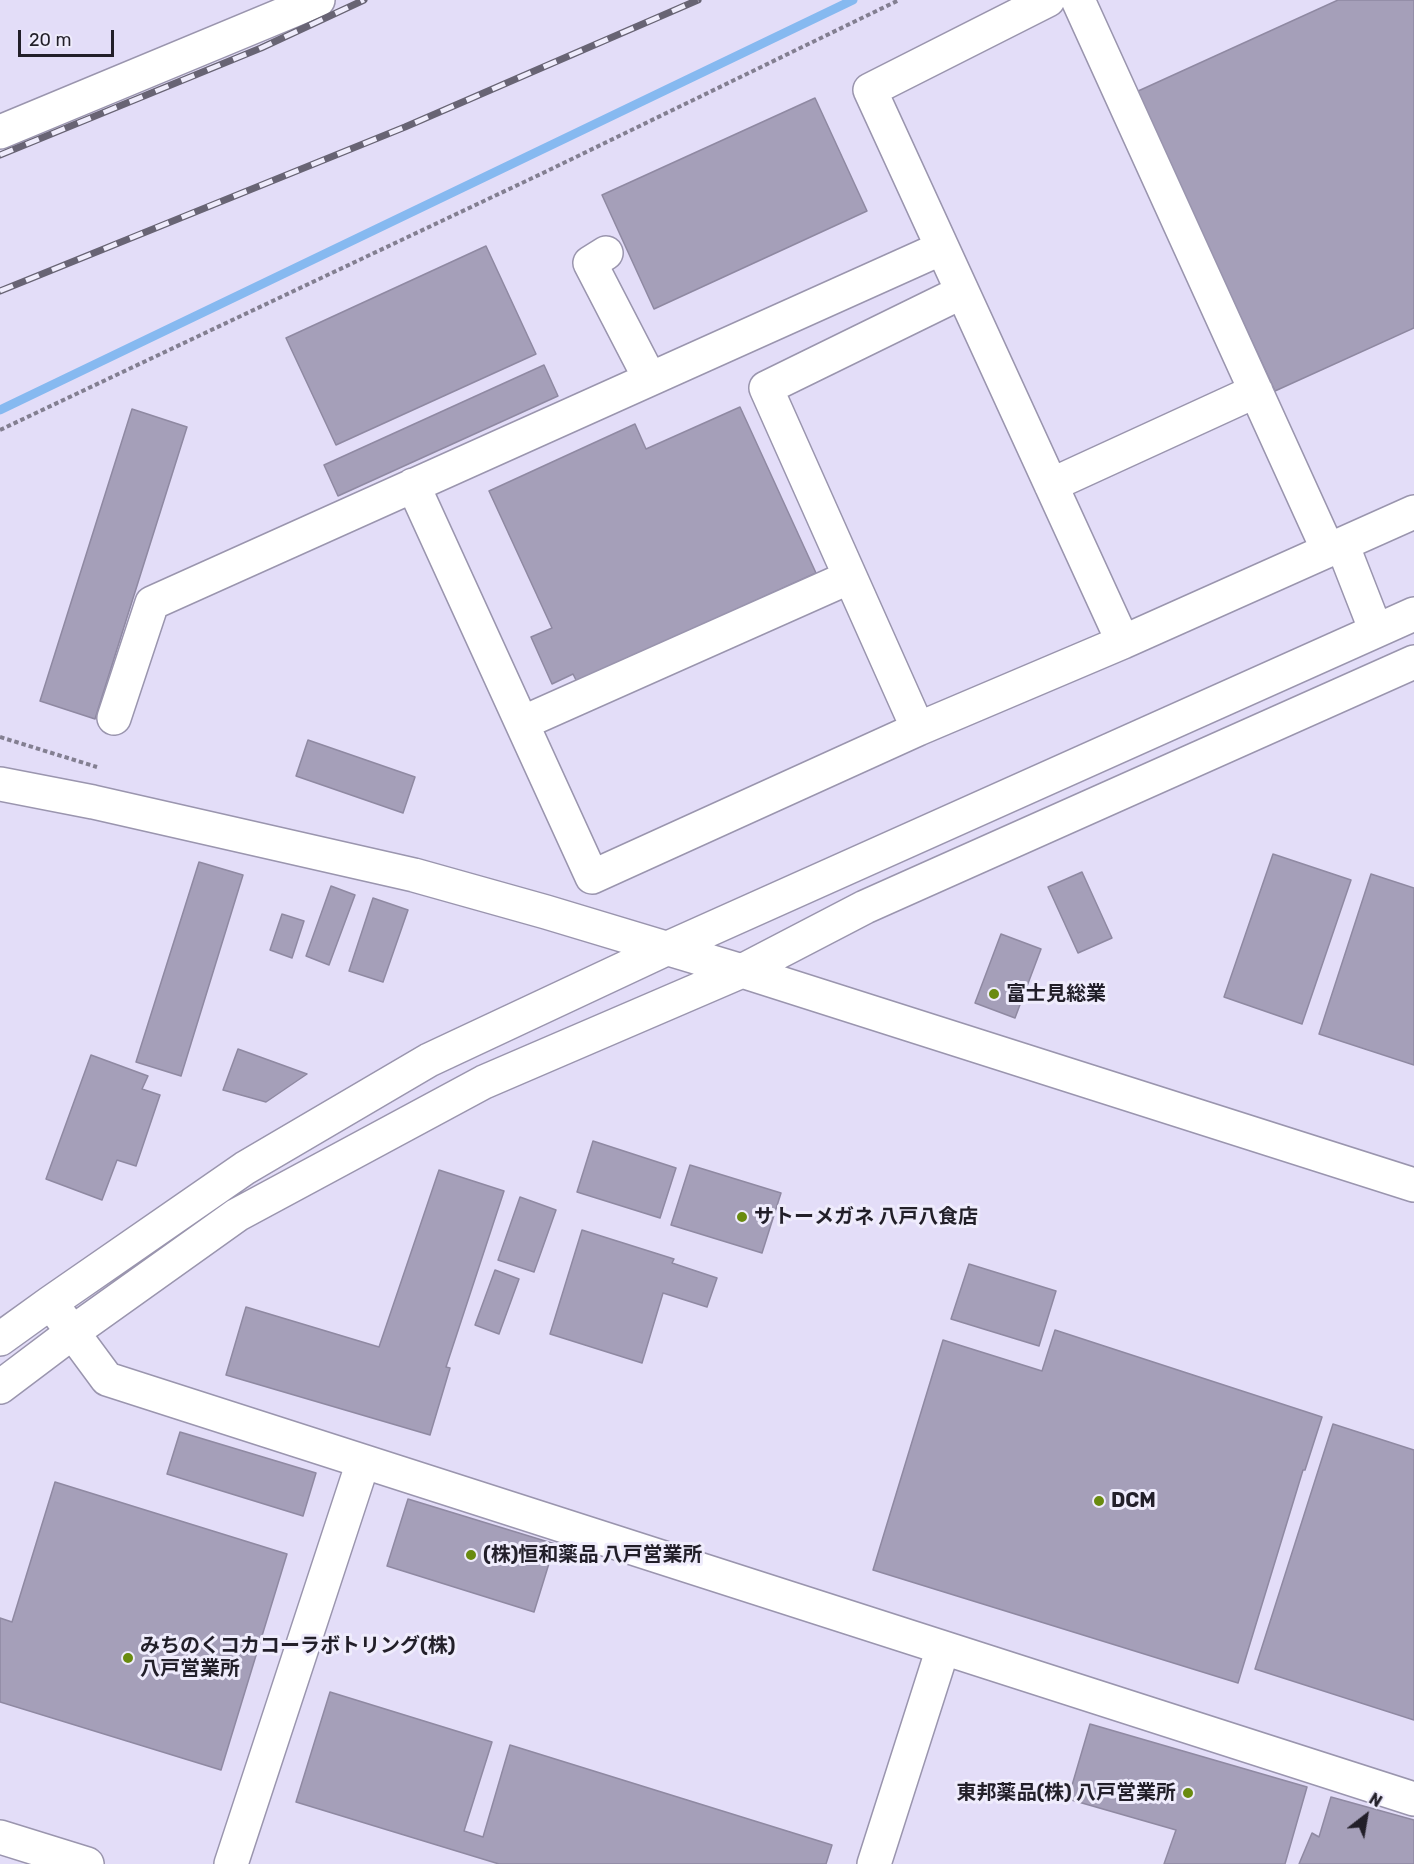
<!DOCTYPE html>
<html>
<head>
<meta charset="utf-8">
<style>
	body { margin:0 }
	#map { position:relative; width:1414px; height:1864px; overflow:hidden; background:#e3ddf8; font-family:Rubik,sans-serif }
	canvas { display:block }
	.north { position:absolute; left:1336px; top:1786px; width:60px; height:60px; -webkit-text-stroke:4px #efecfc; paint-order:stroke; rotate:31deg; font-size:16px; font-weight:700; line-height:24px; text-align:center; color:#221f29 }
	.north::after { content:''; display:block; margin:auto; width:21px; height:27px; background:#221f29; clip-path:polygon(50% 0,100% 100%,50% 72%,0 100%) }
	.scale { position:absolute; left:18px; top:30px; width:96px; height:27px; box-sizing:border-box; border:3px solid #221f29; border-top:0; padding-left:8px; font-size:18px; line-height:21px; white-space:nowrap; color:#221f29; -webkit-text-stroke:4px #efecfc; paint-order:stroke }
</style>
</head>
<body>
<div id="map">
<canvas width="1414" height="1864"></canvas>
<div class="north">N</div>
<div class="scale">20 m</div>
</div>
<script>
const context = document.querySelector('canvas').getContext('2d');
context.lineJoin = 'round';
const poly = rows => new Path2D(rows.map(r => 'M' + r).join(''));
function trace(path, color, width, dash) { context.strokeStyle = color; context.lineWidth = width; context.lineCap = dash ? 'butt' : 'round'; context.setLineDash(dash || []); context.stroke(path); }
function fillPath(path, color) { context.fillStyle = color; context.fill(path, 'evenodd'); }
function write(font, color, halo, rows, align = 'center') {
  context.font = font + ' Rubik,"Noto Sans JP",sans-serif'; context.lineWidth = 6; context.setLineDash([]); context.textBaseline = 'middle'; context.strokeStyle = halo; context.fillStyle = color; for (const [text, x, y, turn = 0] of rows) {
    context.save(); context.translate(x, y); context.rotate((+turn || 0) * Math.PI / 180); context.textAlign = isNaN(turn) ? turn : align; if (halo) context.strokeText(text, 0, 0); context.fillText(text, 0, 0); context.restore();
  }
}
const stream = poly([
	[0,410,853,0]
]);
const building = poly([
	[1338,0,1414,0,1414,328,1275,391,1136,92,1338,0],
	[815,98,867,211,654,309,602,195,815,98],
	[486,246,536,354,336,445,286,338,486,246],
	[544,365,558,396,338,496,324,465,544,365],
	[740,407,816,573,577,682,573,674,552,684,531,637,552,628,489,491,635,424,646,449,740,407],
	[132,409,187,427,95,719,40,701,132,409],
	[308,740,415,777,403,813,296,776,308,740],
	[1273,854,1351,880,1302,1024,1224,997,1273,854],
	[199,862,243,875,181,1076,136,1062,199,862],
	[1082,872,1112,938,1078,953,1048,887,1082,872],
	[1371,874,1414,888,1414,1065,1319,1034,1371,874],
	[331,886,355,895,329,965,306,956,331,886],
	[373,898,408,910,383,982,349,971,373,898],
	[282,914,304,921,292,958,270,950,282,914],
	[1001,934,1041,949,1015,1018,975,1003,1001,934],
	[238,1049,307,1074,266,1102,223,1090,238,1049],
	[91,1055,148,1076,142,1089,160,1095,136,1166,117,1160,102,1200,46,1179,91,1055],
	[593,1141,676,1168,660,1218,577,1192,593,1141],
	[690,1165,781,1193,762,1253,671,1225,690,1165],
	[439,1170,504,1191,446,1367,450,1368,430,1435,226,1375,246,1307,379,1347,439,1170],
	[520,1197,556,1210,534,1272,498,1260,520,1197],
	[582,1230,674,1259,672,1263,717,1278,707,1307,663,1293,642,1363,550,1334,582,1230],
	[969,1264,1056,1291,1039,1346,951,1319,969,1264],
	[495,1270,519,1279,499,1334,475,1325,495,1270],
	[1055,1330,1322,1417,1305,1470,1303,1470,1238,1683,873,1570,943,1340,1042,1371,1055,1330],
	[1333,1424,1414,1450,1414,1720,1255,1669,1333,1424],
	[180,1432,316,1473,303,1516,167,1474,180,1432],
	[55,1482,287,1554,221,1770,0,1702,0,1618,12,1622,55,1482],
	[408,1499,555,1544,534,1612,387,1566,408,1499],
	[330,1692,492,1742,464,1831,483,1837,510,1745,832,1845,826,1864,499,1864,296,1802,330,1692],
	[1090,1724,1307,1787,1285,1864,1164,1864,1176,1830,1068,1799,1090,1724],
	[1331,1797,1414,1820,1414,1864,1299,1864,1312,1833,1319,1837,1331,1797]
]);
const path = poly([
	[0,430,543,173,899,0],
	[0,737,97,767]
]);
const minor = poly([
	[1048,0,870,90,1123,642,1414,512],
	[1078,0,1328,550],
	[0,132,318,0],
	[606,253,590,263,650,379],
	[962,292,766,388,918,729,1123,642],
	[413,485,592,877,918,729],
	[1051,485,1256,391],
	[1342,544,1376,631],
	[114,718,152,603,942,248],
	[522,723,850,577],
	[0,784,93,802,414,875,546,912,742,971,1414,1185],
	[59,1314,107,1379,1414,1799],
	[0,1339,50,1303,245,1168,429,1060,668,948,1414,614],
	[0,1387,73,1332,237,1215,484,1082,742,971,865,907,1414,662],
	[0,1837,87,1864],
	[231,1864,363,1462],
	[874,1864,943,1648]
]);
const rail = poly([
	[0,155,261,48,364,0],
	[0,291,405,127,698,0]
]);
const markers = [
	[994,994,6,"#698b0f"],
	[742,1217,6,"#698b0f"],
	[1099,1501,6,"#698b0f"],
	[471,1555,6,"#698b0f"],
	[128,1658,6,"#698b0f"],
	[1188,1793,6,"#698b0f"]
];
const poiNames = [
	["富士見総業",1006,994],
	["サトーメガネ 八戸八食店",754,1217],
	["DCM",1111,1501],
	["(株)恒和薬品 八戸営業所",483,1555],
	["みちのくコカコーラボトリング(株)",140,1646],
	["八戸営業所",140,1669],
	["東邦薬品(株) 八戸営業所",1176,1793,"right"]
];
trace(stream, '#86b9f0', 9);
fillPath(building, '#a59fb9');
trace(building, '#8f89a2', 1.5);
trace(minor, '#9a95ae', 36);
trace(path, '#837f91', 4, [4.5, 3]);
trace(minor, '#fff', 33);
trace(rail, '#686474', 7);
trace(rail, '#efecfc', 4.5, [14]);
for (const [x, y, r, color] of markers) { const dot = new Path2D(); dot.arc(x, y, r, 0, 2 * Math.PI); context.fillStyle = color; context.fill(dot); trace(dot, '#efecfc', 2); }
write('bold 20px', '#221f29', '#efecfc', poiNames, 'left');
</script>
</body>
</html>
